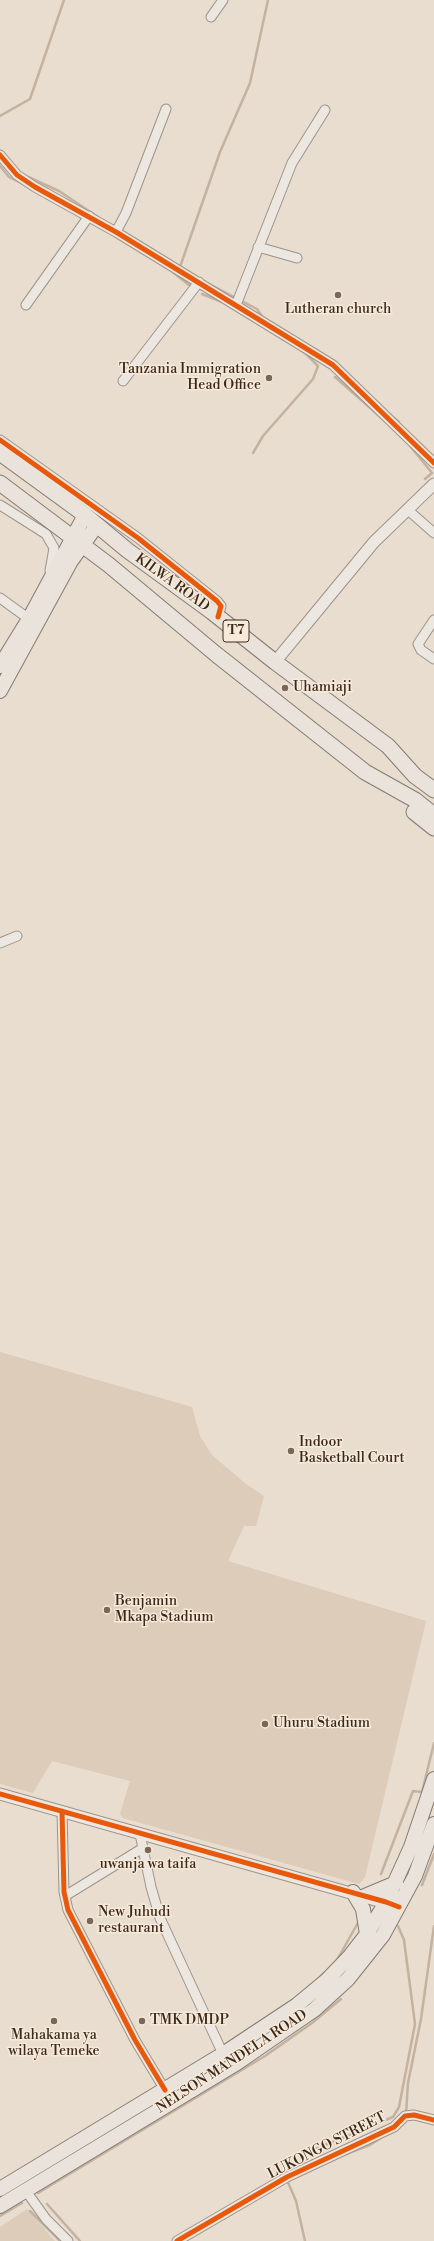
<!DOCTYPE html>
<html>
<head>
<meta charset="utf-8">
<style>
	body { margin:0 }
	canvas { display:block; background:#e8ddce }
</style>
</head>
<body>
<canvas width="434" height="2241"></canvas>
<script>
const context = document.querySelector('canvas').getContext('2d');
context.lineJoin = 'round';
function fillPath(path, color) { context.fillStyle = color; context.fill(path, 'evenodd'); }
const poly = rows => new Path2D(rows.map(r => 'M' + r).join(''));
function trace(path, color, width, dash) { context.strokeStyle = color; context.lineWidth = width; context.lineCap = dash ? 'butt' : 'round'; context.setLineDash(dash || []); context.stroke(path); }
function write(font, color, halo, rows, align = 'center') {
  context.font = font + ' "Libre Bodoni",serif'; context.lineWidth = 3; context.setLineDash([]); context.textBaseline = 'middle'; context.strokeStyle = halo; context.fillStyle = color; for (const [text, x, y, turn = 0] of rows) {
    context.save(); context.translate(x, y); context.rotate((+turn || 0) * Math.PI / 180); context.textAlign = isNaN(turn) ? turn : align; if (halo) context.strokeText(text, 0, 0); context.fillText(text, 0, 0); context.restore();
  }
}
const green = poly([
	[0,1352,192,1407,200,1436,212,1455,246,1484,264,1496,256,1526,244,1526,228,1561,426,1621,365,1877,359,1884,123,1818,120,1814,130,1781,52,1761,33,1793,0,1784],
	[27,2209,55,2241,0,2241,0,2227]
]);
const stream = poly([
	[0,116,30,99,64,0],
	[0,166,9,177,25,185],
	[26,176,59,191,98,217],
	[180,267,220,152,250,83,268,0],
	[174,273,189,285],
	[211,285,257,309,264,319],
	[202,294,222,302],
	[335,377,385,421],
	[387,412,399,422],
	[411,447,432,473,425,479],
	[253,453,263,436,313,379,318,366,303,351],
	[381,1874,413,1791,422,1792,434,1743],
	[422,1885,434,1854],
	[337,1960,359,1921],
	[316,1981,324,1973],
	[406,2114,408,2083,421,2019,434,1926],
	[308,2152,393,2117,399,2107,415,2024,404,1940,398,1926],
	[346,2154,370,2145,384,2136],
	[287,2180,296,2201,305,2241],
	[38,2193,265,2056,312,2023,341,1999],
	[47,2204,80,2241],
	[30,2211,60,2241],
	[0,2216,22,2203]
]);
const minor = poly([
	[211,17,223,0],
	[0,155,17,175,35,187,116,232,333,365,434,463],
	[116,232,126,213,166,109],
	[258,247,297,258],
	[26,305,89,216],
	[236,305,292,163,325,110],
	[123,381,199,282],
	[0,440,138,538,217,601,221,606,218,617],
	[0,505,46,534,54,548,50,571],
	[408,510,434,533],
	[0,598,29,619],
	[434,620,418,644,421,650,434,659],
	[0,943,17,936],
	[62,1811,64,1892,68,1910,135,2040,165,2090],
	[140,1834,151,1887,160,1918,223,2054],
	[65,1896,143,1848],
	[26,2191,46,2219,68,2241],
	[177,2241,287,2177,394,2127,405,2116,414,2115,434,2120]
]);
const tertiary = poly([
	[275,662,374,542,434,484],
	[0,1794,393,1905]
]);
const primary = poly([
	[0,666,29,619,85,515],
	[0,691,71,561,97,525],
	[353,1892,363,1909,367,1934],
	[365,1896,396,1883],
	[0,2189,223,2054,297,2005,326,1981,350,1956,367,1934,386,1902,411,1847,434,1779],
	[0,2206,237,2063,314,2010,348,1979,383,1935,415,1876,434,1824]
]);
const trunk = poly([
	[0,453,85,515,127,550,212,612,275,662,388,746,415,776,434,790],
	[0,483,109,565,217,655,365,772,415,800,434,815],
	[414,812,434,828]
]);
const cycleway = poly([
	[0,155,17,175,35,187,116,232,333,365,434,463],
	[0,440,138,538,217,601,221,606,218,617],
	[0,1794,386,1902,399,1907],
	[62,1811,64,1892,68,1910,135,2040,165,2090],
	[177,2241,287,2177,394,2127,405,2116,414,2115,434,2120]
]);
const markers = [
	[338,295,4,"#78685c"],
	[269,378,4,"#78685c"],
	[285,688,4,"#78685c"],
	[291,1451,4,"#78685c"],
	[107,1610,4,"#78685c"],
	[265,1724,4,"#78685c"],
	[148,1850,4,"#78685c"],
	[90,1921,4,"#78685c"],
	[54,2021,4,"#78685c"],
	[142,2021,4,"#78685c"]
];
const shields = [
	[236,631,26]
];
const shieldNames = [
	["T7",236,631]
];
const poiNames = [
	["Lutheran church",338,310,"center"],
	["Tanzania Immigration",261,370,"right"],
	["Head Office",261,386,"right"],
	["Uhamiaji",293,688],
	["Indoor",299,1443],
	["Basketball Court",299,1459],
	["Benjamin",115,1602],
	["Mkapa Stadium",115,1618],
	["Uhuru Stadium",273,1724],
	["uwanja wa taifa",148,1865,"center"],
	["New Juhudi",98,1913],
	["restaurant",98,1929],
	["TMK DMDP",150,2021],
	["Mahakama ya",54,2036,"center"],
	["wilaya Temeke",54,2052,"center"]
];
const streetNames = [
	["KILWA ROAD",172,583,36],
	["NELSON MANDELA ROAD",232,2062,-33],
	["LUKONGO STREET",327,2146,-27]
];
fillPath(green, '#dcccb9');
trace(stream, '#c4b2a0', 2.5);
trace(minor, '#9d948a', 11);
trace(tertiary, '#9d948a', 13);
trace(primary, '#847c73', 16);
trace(trunk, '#847c73', 17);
trace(minor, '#ece7e0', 9);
trace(tertiary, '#ece7e0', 11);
trace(primary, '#e9e3db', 14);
trace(trunk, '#e9e3db', 15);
trace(cycleway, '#e8590c', 5);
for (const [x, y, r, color] of markers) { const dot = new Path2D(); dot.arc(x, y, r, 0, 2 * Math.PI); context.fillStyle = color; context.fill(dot); trace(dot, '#f7ead9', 1.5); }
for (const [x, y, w] of shields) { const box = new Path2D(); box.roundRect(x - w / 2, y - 11, w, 22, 3); context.fillStyle = '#f7ead9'; context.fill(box); trace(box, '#3c291e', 1); }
write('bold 13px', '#3c291e', null, shieldNames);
write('14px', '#3c291e', '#f7ead9', poiNames, 'left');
write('14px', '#3c291e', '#f7ead9', streetNames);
</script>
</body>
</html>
